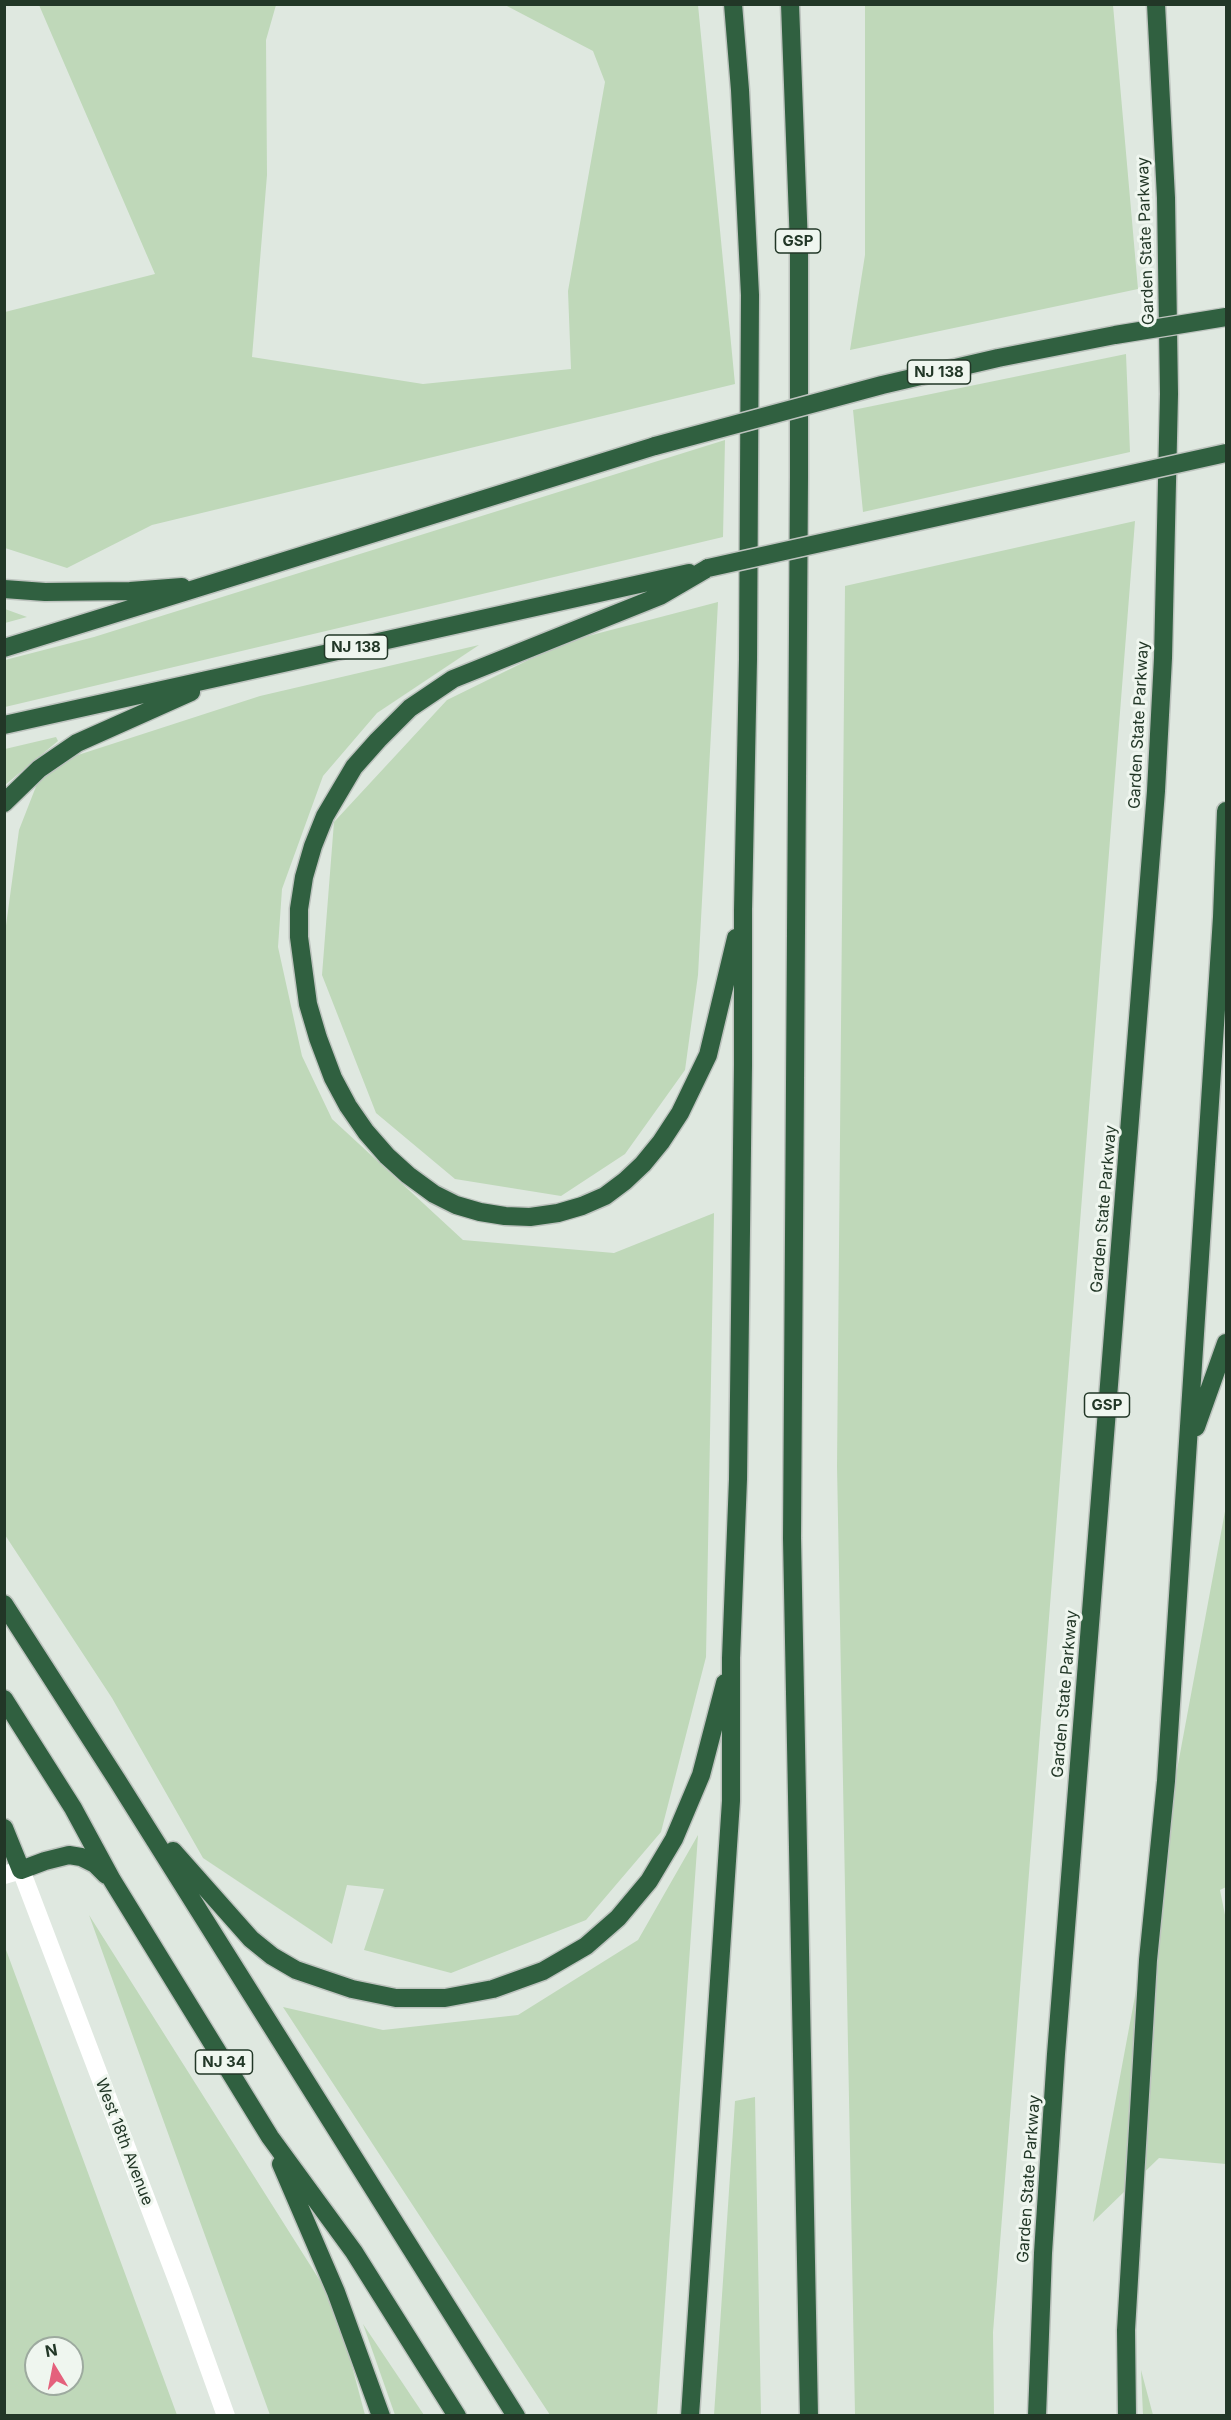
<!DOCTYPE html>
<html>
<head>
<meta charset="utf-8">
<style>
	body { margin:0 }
	#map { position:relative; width:1231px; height:2420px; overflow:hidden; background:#dfe8e0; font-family:Inter,sans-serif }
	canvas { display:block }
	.frame { position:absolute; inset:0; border:6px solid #223727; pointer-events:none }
	.north { position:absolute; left:24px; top:2336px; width:60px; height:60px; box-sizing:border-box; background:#eff6ef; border:2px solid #9daa9f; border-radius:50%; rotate:350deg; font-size:16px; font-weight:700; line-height:24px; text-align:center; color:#223727 }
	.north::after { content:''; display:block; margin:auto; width:21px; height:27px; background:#e4617c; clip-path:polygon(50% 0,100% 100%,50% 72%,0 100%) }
</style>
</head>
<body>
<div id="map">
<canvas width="1231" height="2420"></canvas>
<div class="frame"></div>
<div class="north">N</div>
</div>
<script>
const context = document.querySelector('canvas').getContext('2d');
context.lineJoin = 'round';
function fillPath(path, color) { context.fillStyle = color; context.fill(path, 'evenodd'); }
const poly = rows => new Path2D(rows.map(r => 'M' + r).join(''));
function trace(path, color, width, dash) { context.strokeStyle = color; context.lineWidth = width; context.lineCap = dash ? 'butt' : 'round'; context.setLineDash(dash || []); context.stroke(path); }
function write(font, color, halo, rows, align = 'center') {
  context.font = font + ' Inter,sans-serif'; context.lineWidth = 6; context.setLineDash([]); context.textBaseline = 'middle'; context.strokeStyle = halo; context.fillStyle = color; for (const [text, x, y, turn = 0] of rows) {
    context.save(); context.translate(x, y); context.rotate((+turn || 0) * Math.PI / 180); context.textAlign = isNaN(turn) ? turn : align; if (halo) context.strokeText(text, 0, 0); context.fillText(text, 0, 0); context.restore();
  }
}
const green = poly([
	[39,5,276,5,266,40,267,175,252,357,423,384,571,369,568,291,605,82,593,51,505,5,698,5,735,384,152,525,67,568,5,548,5,312,155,274],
	[865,5,1113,5,1138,289,850,350,865,255],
	[1126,354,1130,452,863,512,853,410],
	[725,440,723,537,5,707,5,660,94,637],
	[1135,521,993,2332,994,2415,855,2415,837,1466,845,586],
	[718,602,698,975,685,1070,625,1154,561,1196,455,1179,376,1113,322,975,334,822,447,700,565,642],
	[4,609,5,609,27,617,5,623],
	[479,645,377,713,323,776,282,889,278,947,302,1056,332,1119,463,1240,614,1253,714,1213,706,1657,661,1832,586,1920,451,1973,364,1950,384,1889,347,1885,332,1944,203,1858,112,1698,5,1535,4,940,19,830,44,766,260,696],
	[56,737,58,741,5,785,5,749],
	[1226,1506,1226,1887,1220,1890,1226,1920,1226,2164,1159,2158,1093,2222],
	[698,1835,657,2415,550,2415,283,2007,383,2030,518,2015,638,1940],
	[89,1915,336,2306,365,2415,270,2415],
	[4,1947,5,1947,177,2415,5,2415],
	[36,2348,72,2348,72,2384,36,2384],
	[755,2097,761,2415,714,2415,735,2101],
	[363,2324,424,2415,395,2415],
	[1141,2370,1153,2415,1143,2415]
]);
const minor = poly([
	[4,1875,21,1870,182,2293,226,2416]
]);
const highway = poly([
	[790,4,799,246,799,477,792,1538,809,2416],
	[708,568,660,596,453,679,410,708,378,740,354,767,325,816,313,846,304,877,299,909,299,937,308,1004,318,1038,333,1078,348,1106,366,1132,387,1156,408,1175,434,1194,456,1205,480,1212,505,1216,530,1217,558,1213,582,1206,605,1196,625,1181,643,1164,661,1142,680,1113,708,1055,736,938],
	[4,589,45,592,130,591,182,587],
	[4,648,655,446],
	[4,725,689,573],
	[4,803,39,769,77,743,191,692],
	[1196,1427,1226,1343],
	[4,1604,117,1780,516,2416],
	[4,1699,73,1808,112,1880,270,2137,354,2252,457,2416],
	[4,1828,21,1870,45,1861,69,1855,81,1857,95,1864,106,1875],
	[173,1851,251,1939,272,1956,296,1970,352,1989,396,1998,445,1998,493,1989,543,1971,586,1946,618,1918,649,1881,674,1839,701,1775,725,1683],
	[281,2164,336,2292,381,2416],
	[690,2416,731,1801,731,1658,738,1479,743,1065,743,910,748,659,750,295,740,90,733,4],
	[1037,2416,1043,2253,1056,2054,1156,791,1163,658,1169,394,1166,198,1156,4],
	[1127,2416,1126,2330,1148,1960,1166,1781,1222,917,1226,811]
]);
const highwayBridge = poly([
	[655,446,882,385,998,358,1115,335,1226,317],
	[708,568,1226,453]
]);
const shields = [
	[798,241,45],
	[939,372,63],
	[356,647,63],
	[1107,1405,45],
	[224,2062,57]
];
const shieldNames = [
	["GSP",798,241],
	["NJ 138",939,372],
	["NJ 138",356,647],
	["GSP",1107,1405],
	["NJ 34",224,2062]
];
const streetNames = [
	["Garden State Parkway",1146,241,-92],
	["Garden State Parkway",1139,725,-87],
	["Garden State Parkway",1104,1209,-85],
	["Garden State Parkway",1065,1694,-85],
	["West 18th Avenue",124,2142,69],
	["Garden State Parkway",1029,2179,-86]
];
fillPath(green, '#bfd8b9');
trace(highway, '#bdc3be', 21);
trace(minor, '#fff', 18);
trace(highway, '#306040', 18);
trace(highwayBridge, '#bdc3be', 21, []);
trace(highwayBridge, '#306040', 18);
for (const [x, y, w] of shields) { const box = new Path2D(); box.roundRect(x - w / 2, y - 12, w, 24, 4.5); context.fillStyle = '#eff6ef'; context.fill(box); trace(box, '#223727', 1.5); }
write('bold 15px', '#223727', null, shieldNames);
write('16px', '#223727', '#eff6ef', streetNames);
</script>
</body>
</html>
